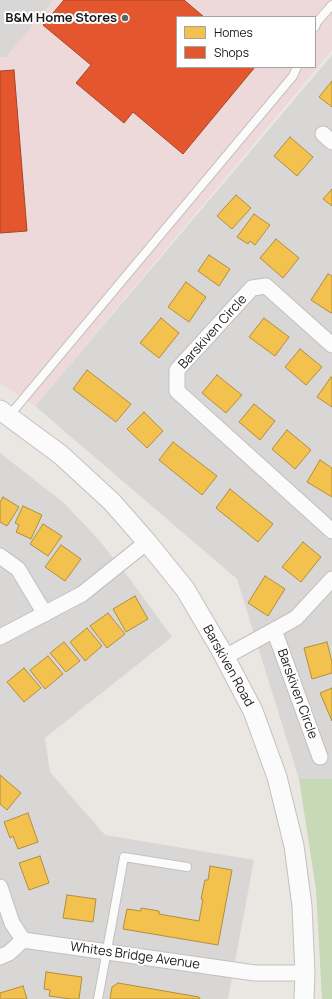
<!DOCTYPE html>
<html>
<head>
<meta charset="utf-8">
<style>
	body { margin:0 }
	#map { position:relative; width:332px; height:999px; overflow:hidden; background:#eae7e3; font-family:Manrope,sans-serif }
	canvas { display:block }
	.legend { position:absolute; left:176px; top:16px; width:140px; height:52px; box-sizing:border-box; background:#fff; border:1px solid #a4a4a4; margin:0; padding:5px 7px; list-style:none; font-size:12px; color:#1b1b1b }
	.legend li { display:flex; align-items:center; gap:8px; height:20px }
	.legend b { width:20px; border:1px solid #a4a4a4 }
</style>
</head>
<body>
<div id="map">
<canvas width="332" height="999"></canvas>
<ul class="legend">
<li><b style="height:11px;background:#f2c14e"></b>Homes</li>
<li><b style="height:11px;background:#e4572e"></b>Shops</li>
</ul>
</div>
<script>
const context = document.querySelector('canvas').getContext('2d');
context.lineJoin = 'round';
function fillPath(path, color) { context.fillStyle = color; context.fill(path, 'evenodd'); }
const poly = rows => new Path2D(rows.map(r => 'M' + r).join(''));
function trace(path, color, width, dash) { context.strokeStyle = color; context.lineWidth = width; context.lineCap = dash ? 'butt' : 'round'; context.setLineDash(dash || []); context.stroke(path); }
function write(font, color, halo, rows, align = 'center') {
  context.font = font + ' Manrope,sans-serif'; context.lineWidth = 4; context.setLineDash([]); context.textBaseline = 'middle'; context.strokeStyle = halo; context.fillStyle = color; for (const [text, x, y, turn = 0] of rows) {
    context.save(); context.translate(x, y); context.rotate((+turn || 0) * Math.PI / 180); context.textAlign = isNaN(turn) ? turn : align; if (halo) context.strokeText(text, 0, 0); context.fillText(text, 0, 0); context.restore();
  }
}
const residential = poly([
	[332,55,332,779,299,779,237,579,35,406],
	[0,453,64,503,99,540,129,578,172,637,45,738,50,772,105,835,254,860,228,999,0,999]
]);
const commercial = poly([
	[0,0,332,0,332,50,35,406,0,383],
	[177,17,315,17,315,67,177,67]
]);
const forest = poly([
	[299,779,332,779,332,999,322,999,316,890]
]);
const parking = poly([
	[0,0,53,0,6,57,0,57]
]);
const homes = poly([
	[332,81,332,107,319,97,332,81],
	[290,137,313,157,297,176,274,156,290,137],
	[332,189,332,206,323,199,332,189],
	[236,195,251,208,232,229,217,216,236,195],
	[254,214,270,225,255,245,250,241,248,244,237,237,254,214],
	[276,239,299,258,283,278,260,258,276,239],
	[209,255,230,269,219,286,198,271,209,255],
	[328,274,332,276,332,312,331,313,311,300,328,274],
	[186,282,206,297,189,322,168,307,186,282],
	[161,318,179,333,159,358,140,343,161,318],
	[264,318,289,337,275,356,249,337,264,318],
	[300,349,322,367,306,385,285,367,300,349],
	[87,370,131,404,116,422,73,389,87,370],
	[217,375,242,395,226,413,202,393,217,375],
	[331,377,332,378,332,407,317,397,331,377],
	[254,404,275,421,260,440,239,422,254,404],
	[144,412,163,431,147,448,127,429,144,412],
	[287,430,311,450,295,469,272,449,287,430],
	[173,442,217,476,202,495,159,460,173,442],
	[320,460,332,468,332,497,307,482,320,460],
	[230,489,273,524,258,542,216,508,230,489],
	[3,497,19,507,7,526,0,522,0,502,3,497],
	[23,506,42,515,31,539,16,532,19,525,15,523,23,506],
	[43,524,62,536,48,556,30,544,43,524],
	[303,542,321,557,301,582,282,567,303,542],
	[61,545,81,559,65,581,45,567,61,545],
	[265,576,285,589,268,616,248,603,265,576],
	[135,596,148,619,126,632,113,609,135,596],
	[108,613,125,634,107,648,90,626,108,613],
	[87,628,102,646,85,661,70,642,87,628],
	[64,642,80,661,66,672,50,653,64,642],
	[327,642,332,662,332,673,312,679,304,648,327,642],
	[48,656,63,674,45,689,30,670,48,656],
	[24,668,41,688,24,702,7,682,24,668],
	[332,688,332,721,320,693,332,688],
	[0,775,21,793,7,810,0,804,0,775],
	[28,813,38,842,18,849,13,836,10,838,4,822,28,813],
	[40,856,49,883,29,890,19,863,40,856],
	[210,866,232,870,218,945,123,929,127,909,141,911,141,908,159,911,159,914,199,921,203,899,201,899,205,880,208,880,210,866],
	[67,895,96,899,93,922,63,918,67,895],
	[46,972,82,977,79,999,71,999,49,996,50,990,44,989,46,972],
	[118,983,199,997,200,999,110,999,112,987,118,983],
	[23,986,27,999,0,999,0,993,23,986]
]);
const shops = poly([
	[64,0,184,0,204,17,177,17,177,67,255,67,183,154,133,112,124,123,76,83,91,65,43,25,64,0],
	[14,70,27,231,0,233,0,71,14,70]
]);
const service = poly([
	[315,27,317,22,332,5],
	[9,416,293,76,297,67],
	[98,999,124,857,187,867]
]);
const minor = poly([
	[323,134,332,142],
	[332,345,266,286,252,288,177,370,177,391,332,531],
	[0,556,18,569,45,614],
	[274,630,320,757],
	[0,637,82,594,147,542],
	[225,657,296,618,332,579],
	[0,887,12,923,23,940,255,973,305,973],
	[0,957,9,953,23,940]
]);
const tertiary = poly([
	[0,410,61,455,112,502,147,542,185,589,221,650,253,711,277,777,294,846,302,906,305,973,304,999]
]);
const markers = [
	[125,18,4,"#636261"]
];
const poiNames = [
	["B&M Home Stores",117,18]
];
const streetNames = [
	["Barskiven Circle",213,332,-48],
	["Barskiven Road",228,666,61],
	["Barskiven Circle",297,694,70],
	["Whites Bridge Avenue",135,956,8]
];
fillPath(residential, '#d9d7d5');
fillPath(commercial, '#edd9d9');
fillPath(forest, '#c7d9b7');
fillPath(parking, '#d8d7d5');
fillPath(homes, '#f2c14e');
trace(homes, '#b28f3f', 1);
fillPath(shops, '#e4572e');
trace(shops, '#a84528', 1);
trace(service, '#c2c1bf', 10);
trace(minor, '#c2c1bf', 17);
trace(tertiary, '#c2c1bf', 21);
trace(service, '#fcfbfb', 8);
trace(minor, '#fcfbfb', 15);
trace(tertiary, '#fcfbfb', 19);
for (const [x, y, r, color] of markers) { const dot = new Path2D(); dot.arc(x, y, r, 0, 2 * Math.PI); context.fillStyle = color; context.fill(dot); trace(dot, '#fff', 1.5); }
write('bold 13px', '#1b1b1b', '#fff', poiNames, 'right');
write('13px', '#1b1b1b', '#fff', streetNames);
</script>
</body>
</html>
